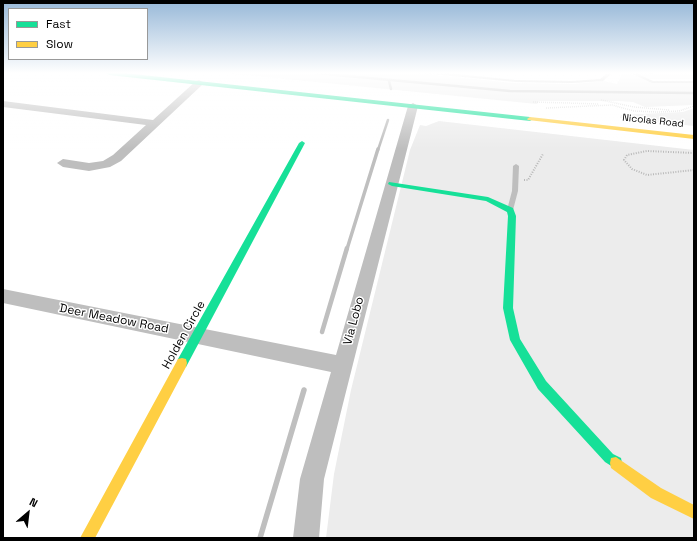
<!DOCTYPE html>
<html>
<head>
<meta charset="utf-8">
<style>
	body { margin:0 }
	#map { position:relative; width:697px; height:541px; overflow:hidden; background:#fff; font-family:"Space Grotesk",sans-serif }
	canvas { display:block }
	.frame { position:absolute; inset:0; border:4px solid #000; pointer-events:none }
	.legend { position:absolute; left:8px; top:8px; width:140px; height:52px; box-sizing:border-box; background:#fff; border:1px solid #999; margin:0; padding:5px 7px; list-style:none; font-size:12px; color:#000 }
	.legend li { display:flex; align-items:center; gap:8px; height:20px }
	.legend b { width:20px; border:1px solid #999 }
	.north { position:absolute; left:8px; top:493px; width:40px; height:40px; -webkit-text-stroke:3px #fff; paint-order:stroke; rotate:28deg; font-size:11px; font-weight:700; line-height:16px; text-align:center; color:#000 }
	.north::after { content:''; display:block; margin:auto; width:14px; height:18px; background:#000; clip-path:polygon(50% 0,100% 100%,50% 72%,0 100%) }
</style>
</head>
<body>
<div id="map">
<canvas width="697" height="541"></canvas>
<div class="frame"></div>
<ul class="legend">
<li><b style="height:5px;background:#16e098"></b>Fast</li>
<li><b style="height:5px;background:#ffcf43"></b>Slow</li>
</ul>
<div class="north">N</div>
</div>
<script>
const context = document.querySelector('canvas').getContext('2d');
context.lineJoin = 'round';
function fillPath(path, color) { context.fillStyle = color; context.fill(path, 'evenodd'); }
const poly = rows => new Path2D(rows.map(r => 'M' + r).join(''));
function trace(path, color, width, dash) { context.strokeStyle = color; context.lineWidth = width; context.lineCap = dash ? 'butt' : 'round'; context.setLineDash(dash || []); context.stroke(path); }
function write(font, color, halo, rows, align = 'center') {
  context.font = font + ' "Space Grotesk",sans-serif'; context.lineWidth = 3; context.setLineDash([]); context.textBaseline = 'middle'; context.strokeStyle = halo; context.fillStyle = color; for (const [text, x, y, turn = 0] of rows) {
    context.save(); context.translate(x, y); context.rotate((+turn || 0) * Math.PI / 180); context.textAlign = isNaN(turn) ? turn : align; if (halo) context.strokeText(text, 0, 0); context.fillText(text, 0, 0); context.restore();
  }
}
const green = poly([
	[225,73,417,73,513,83,575,84,603,81,617,84,623,73,630,73,652,83,694,83,694,105,645,107,633,102,619,101,539,101,537,104],
	[636,73,692,74,694,79,646,79],
	[694,108,694,126,620,118,621,115,683,112],
	[439,121,694,150,694,538,326,538,334,474,351,390,410,150,420,125,426,126]
]);
const streamFar3 = poly([
	[315,73,510,91,694,93],
	[389,81,391,89],
	[378,150,388,120]
]);
const streamFar2 = poly([
	[347,249,378,149]
]);
const streamFar1 = poly([
	[322,332,347,248]
]);
const stream = poly([
	[260,538,304,390]
]);
const pathFar1 = poly([
	[601,100,634,107,669,110],
	[533,102,599,104],
	[546,108,612,105,634,111,658,112,679,111,694,106]
]);
const path = poly([
	[694,153,647,151,627,155,624,160,632,169,647,175,694,170],
	[524,180,528,180,543,154]
]);
const lane = poly([
	[429,73,446,73,516,80,572,81,600,79,607,73,612,73,603,81,572,83,516,82,431,74,429,73],
	[630,73,636,73,653,81,694,81,694,83,652,83,630,73],
	[516,164,519,166,518,191,513,210,510,212,507,210,512,191,513,166,516,164]
]);
const street = poly([
	[199,80,204,83,202,85,121,161,110,167,89,171,63,167,57,163,63,159,89,163,103,161,113,155,146,125,3,107,3,101,153,120,196,81,199,80],
	[413,103,418,106,324,479,319,538,293,538,300,479,331,372,3,303,3,289,336,355,408,106,413,103]
]);
const fast = poly([
	[106,73,124,73,530,117,533,119,530,121,109,75,106,73],
	[302,141,305,143,186,367,182,368,178,367,177,363,178,359,299,143,302,141],
	[389,182,488,197,513,208,516,216,513,308,520,339,546,381,613,454,621,458,622,463,621,468,616,469,605,462,538,389,510,340,503,308,508,216,507,212,486,201,392,186,388,184,389,182]
]);
const slow = poly([
	[530,117,694,135,694,139,528,120,527,119,530,117],
	[182,358,186,359,187,363,186,367,95,538,80,538,178,359,182,358],
	[616,457,661,488,694,505,694,519,651,498,611,468,610,463,611,458,616,457]
]);
const farStreetnames = [
	["Nicolas Road",653,121,6]
];
const streetNames = [
	["Deer Meadow Road",114,319,11],
	["Via Lobo",354,321,-75],
	["Holden Circle",184,335,-61]
];
fillPath(green, '#ececec');
trace(streamFar3, '#bfbfbf', 2.5);
trace(streamFar2, '#bfbfbf', 3.5);
trace(streamFar1, '#bfbfbf', 4.5);
trace(stream, '#bfbfbf', 5.5);
trace(pathFar1, '#b9b9b9', 1.5, [0.5, 1.5]);
trace(path, '#b9b9b9', 2, [1, 1.5]);
fillPath(lane, '#bebebe');
fillPath(street, '#bebebe');
fillPath(fast, '#16e098');
fillPath(slow, '#ffcf43');
const sky = context.createLinearGradient(0, 0, 0, 149);
sky.addColorStop(0, '#97b8d8');
sky.addColorStop(0.49, '#fff');
sky.addColorStop(1, '#ffffff00');
context.fillStyle = sky;
context.fillRect(0, 0, 697, 149);
write('10px', '#000', '#fff', farStreetnames);
write('12px', '#000', '#fff', streetNames);
</script>
</body>
</html>
